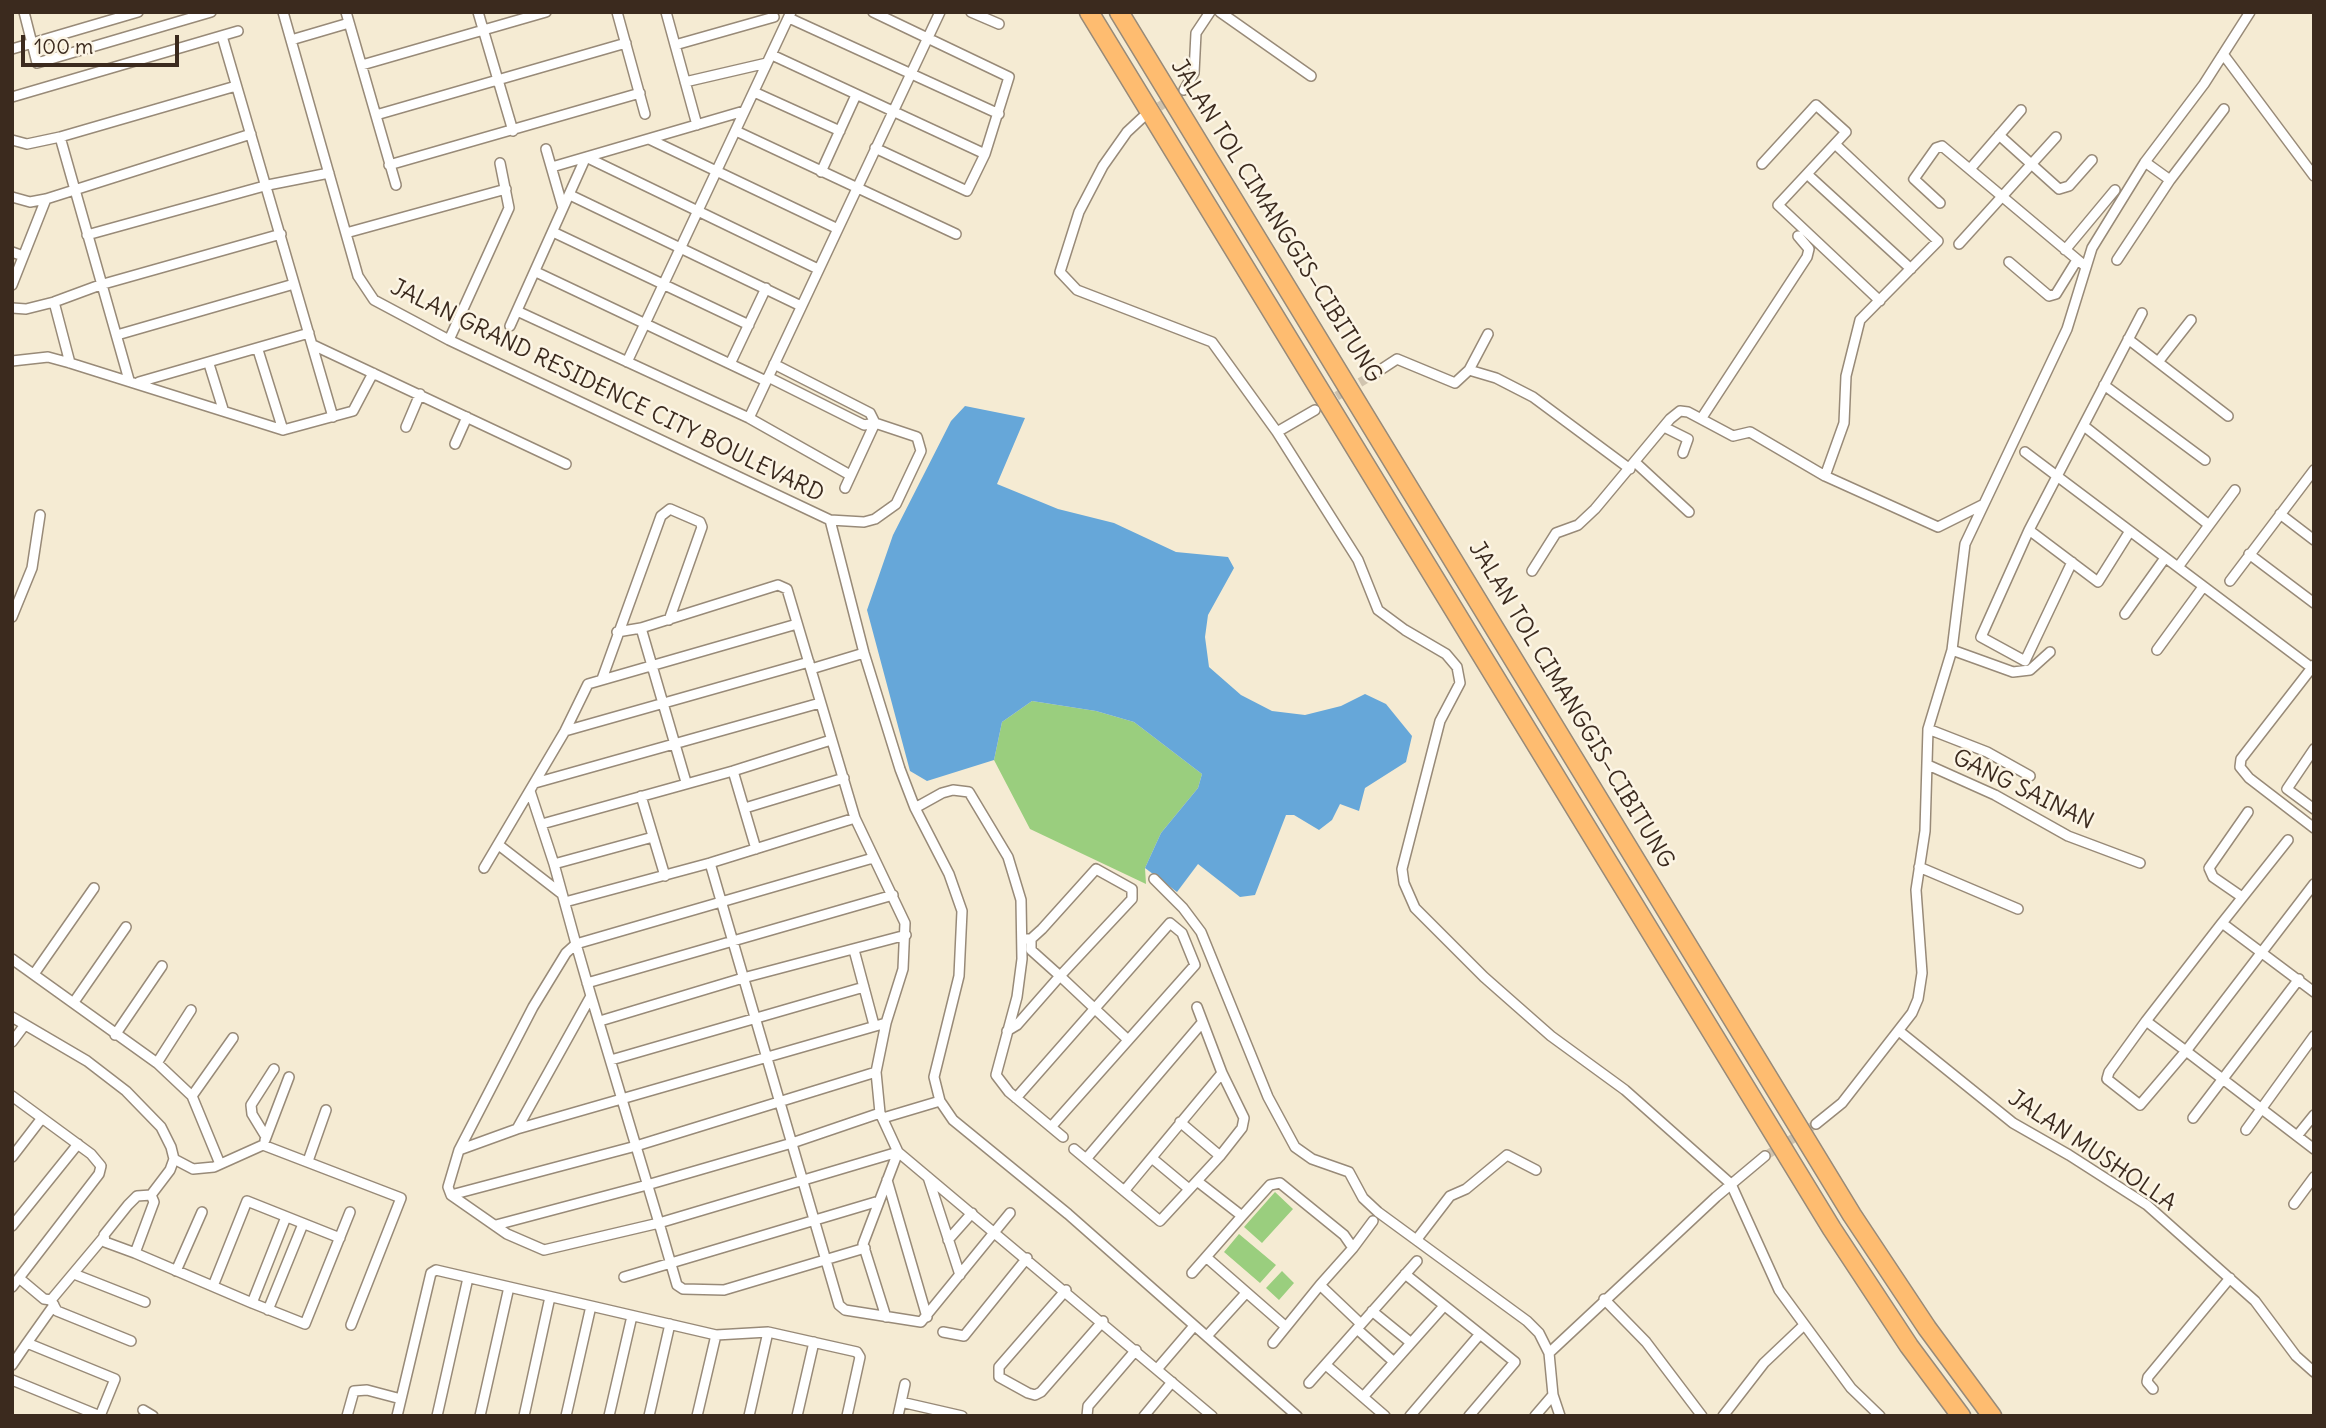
<!DOCTYPE html>
<html>
<head>
<meta charset="utf-8">
<style>
	body { margin:0 }
	#map { position:relative; width:2326px; height:1428px; overflow:hidden; background:#f5ebd3; font-family:Delius,sans-serif }
	canvas { display:block }
	.frame { position:absolute; inset:0; border:14px solid #3b2a1e; pointer-events:none }
	.scale { position:absolute; left:21px; top:35px; width:158px; height:32px; box-sizing:border-box; border:4px solid #3b2a1e; border-top:0; padding-left:9px; font-size:21px; line-height:24px; white-space:nowrap; color:#3b2a1e; -webkit-text-stroke:5px #fcf5e5; paint-order:stroke }
</style>
</head>
<body>
<div id="map">
<canvas width="2326" height="1428"></canvas>
<div class="frame"></div>
<div class="scale">100 m</div>
</div>
<script>
const context = document.querySelector('canvas').getContext('2d');
context.lineJoin = 'round';
function fillPath(path, color) { context.fillStyle = color; context.fill(path, 'evenodd'); }
const poly = rows => new Path2D(rows.map(r => 'M' + r).join(''));
function trace(path, color, width, dash) { context.strokeStyle = color; context.lineWidth = width; context.lineCap = dash ? 'butt' : 'round'; context.setLineDash(dash || []); context.stroke(path); }
function write(font, color, halo, rows, align = 'center') {
  context.font = font + ' Delius,sans-serif'; context.lineWidth = 5; context.setLineDash([]); context.textBaseline = 'middle'; context.strokeStyle = halo; context.fillStyle = color; for (const [text, x, y, turn = 0] of rows) {
    context.save(); context.translate(x, y); context.rotate((+turn || 0) * Math.PI / 180); context.textAlign = isNaN(turn) ? turn : align; if (halo) context.strokeText(text, 0, 0); context.fillText(text, 0, 0); context.restore();
  }
}
const green = poly([
	[1032,701,1096,711,1134,722,1202,774,1198,788,1161,833,1145,868,1146,884,1030,829,994,760,1002,722],
	[1275,1192,1293,1209,1262,1243,1244,1227],
	[1239,1234,1276,1265,1260,1283,1224,1252],
	[1282,1271,1294,1283,1279,1300,1266,1288]
]);
const water = poly([
	[965,406,1025,418,997,484,1058,509,1114,523,1176,552,1228,557,1234,568,1208,615,1205,637,1209,667,1241,695,1272,711,1305,715,1341,706,1365,694,1386,704,1412,736,1406,762,1365,788,1359,811,1340,804,1332,820,1319,830,1294,815,1286,815,1255,895,1240,897,1198,864,1177,892,1145,868,1161,833,1198,788,1202,774,1134,722,1096,711,1032,701,1002,722,994,760,927,781,910,771,867,610,893,535,951,421]
]);
const streetTunnel = poly([
	[1148,114,1174,97],
	[1325,403,1371,376],
	[1765,1156,1816,1124]
]);
const street = poly([
	[24,12,37,63,211,12],
	[283,12,358,276,374,300,449,340,830,520,864,522,875,519,896,504,921,451,917,437,875,423,864,425,768,377],
	[346,12,396,185],
	[478,12,513,131],
	[617,12,645,114],
	[666,12,697,125],
	[873,12,1009,77,985,154],
	[971,12,999,24],
	[1220,12,1311,76],
	[789,18,999,114],
	[222,36,333,417],
	[291,40,349,23],
	[675,45,774,17],
	[12,49,138,12],
	[2223,54,2314,176],
	[772,55,985,154,967,191,875,148],
	[362,65,546,12],
	[685,82,767,63],
	[1184,90,1194,73,1196,33,1210,12],
	[754,92,840,131],
	[12,97,238,31],
	[376,115,626,43],
	[1142,118,1127,132,1103,166,1079,212,1060,272,1077,290,1212,342,1277,432,1358,560,1378,610,1405,630,1446,654,1457,667,1460,683,1440,721,1402,869,1404,883,1415,908,1484,977,1551,1036,1625,1090,1731,1184,1779,1290,1851,1388,1880,1416],
	[736,131,956,234],
	[1999,135,2059,189,2069,186,2092,160],
	[60,137,129,380],
	[649,139,838,229],
	[12,140,27,144,60,137,236,86],
	[546,149,563,208],
	[588,158,818,269],
	[2145,162,2170,180],
	[1762,164,1816,105,1846,132,1778,205,1880,301],
	[389,165,640,93],
	[552,167,744,111],
	[1970,169,2021,110],
	[821,172,856,95],
	[1807,174,1911,269],
	[570,195,801,306],
	[12,197,30,202,46,199,251,134],
	[1940,203,1914,179,1936,148,1942,146,2085,266],
	[553,232,749,325],
	[346,233,506,189],
	[87,235,268,185,329,173],
	[1959,244,2056,137],
	[2065,250,2115,190],
	[12,252,23,256],
	[2117,260,2170,180,2224,109],
	[2009,262,2049,296,2056,294,2077,260],
	[536,272,766,381],
	[12,285,46,199],
	[54,302,70,363],
	[12,308,26,309,54,302,100,285,281,234],
	[517,311,749,418,850,475],
	[510,326,585,159],
	[117,335,294,284],
	[2128,339,2228,416],
	[449,340,509,208,500,163],
	[313,345,566,464],
	[258,350,283,430],
	[12,361,48,357,70,363,283,430,353,411,373,373],
	[627,362,791,12],
	[2158,362,2191,320],
	[209,364,223,409],
	[730,364,766,288],
	[774,364,870,413,875,423,845,488],
	[1469,370,1496,378,1533,397,1630,469],
	[1371,376,1397,359,1455,383,1469,370,1488,334],
	[139,382,309,333],
	[2104,385,2205,460],
	[749,418,940,12],
	[1701,419,1807,257,1809,249,1798,236],
	[2084,426,2209,525],
	[406,427,420,394],
	[1664,427,1688,439,1683,453],
	[1277,432,1315,410],
	[455,444,467,417],
	[2025,452,2312,668],
	[1636,463,1689,512],
	[1825,476,1844,423,1846,376,1860,320,1938,241,1835,144],
	[2280,514,2314,540],
	[830,520,864,653,900,769,915,808,949,874,962,911,959,976,934,1077,940,1101,953,1120,1068,1214,1297,1416],
	[2029,530,2142,313],
	[2249,554,2314,603],
	[2072,562,2025,661,1981,637,2029,530,2098,582,2130,531],
	[2178,567,2235,490],
	[1532,571,1556,533,1578,525,1595,509,1670,419,1680,411,1688,412,1733,436,1750,432,1825,476,1938,527,1982,505],
	[2230,581,2314,470],
	[2125,614,2165,558],
	[12,617,32,568,40,515],
	[641,628,686,782],
	[617,632,641,628,778,585,787,589,855,818,905,923,903,969,886,1023,876,1072,880,1113,898,1152,863,1244,886,1317],
	[1952,650,2013,672,2030,670,2050,652],
	[2157,650,2203,587],
	[2314,665,2241,759,2240,767,2249,778,2314,828],
	[811,669,864,653],
	[602,679,661,516,670,509,700,522,702,527,669,620],
	[1928,729,1987,752,2030,776],
	[565,731,809,662],
	[2314,749,2287,789,2314,809],
	[1928,765,1995,795,2068,836,2140,863],
	[733,771,756,849],
	[535,783,820,703],
	[530,791,554,864,573,933,576,944,591,996,659,1223,544,1250,507,1234,451,1195,448,1187,459,1150,533,1007,566,953,576,944,873,858],
	[641,796,665,876],
	[745,808,844,778],
	[915,808,942,793,953,790,969,792,1008,857,1021,900,1022,959,1017,997,996,1075,1009,1092,1063,1137],
	[542,824,733,771,831,740],
	[2288,840,2222,923,2314,992],
	[500,846,562,894],
	[710,863,839,1305,845,1310,921,1322,1010,1213],
	[554,864,653,837],
	[1919,867,2018,909],
	[484,868,565,731,588,684,797,624],
	[1154,879,1183,908,1201,932,1268,1097,1295,1147,1312,1159,1349,1172,1363,1198,1378,1212,1527,1321,1539,1333,1549,1353,1553,1395,1560,1416],
	[2314,884,2186,1051,2314,1149],
	[2242,897,2213,877,2209,868,2248,812],
	[565,902,710,863,855,818],
	[1023,939,1031,939,1042,929,1096,869,1132,889,1132,899,1060,976,1031,950,1031,939],
	[854,950,874,1025],
	[12,959,157,1063,192,1096,220,1164],
	[34,974,94,888],
	[587,983,893,895],
	[74,1002,126,927],
	[12,1017,87,1061,126,1091,161,1127,171,1147,174,1159,170,1170,151,1195,137,1196,128,1205,104,1235,105,1242,135,1253,154,1202,151,1195],
	[600,1021,743,978,906,935],
	[2146,1021,2186,1051,2140,1105,2107,1079,2109,1072,2146,1021],
	[2146,1021,2222,923],
	[1007,1031,1017,1025,1060,976,1127,1039],
	[1899,1031,2013,1123,2069,1155,2147,1205,2255,1301,2296,1356,2314,1372],
	[115,1035,162,966],
	[12,1042,24,1026],
	[611,1060,864,987],
	[157,1063,191,1010],
	[12,1096,91,1154,101,1166,99,1174,12,1287],
	[192,1096,233,1038],
	[1016,1098,1170,923,1182,933,1195,965,1051,1127],
	[883,1118,940,1101],
	[2193,1118,2299,979],
	[1180,1122,1220,1156],
	[1816,1124,1842,1103,1912,1013,1918,999,1922,973,1916,890,1925,831,1928,729,1952,650,1965,544,2067,329,2092,248,2145,162,2204,84,2250,12],
	[517,1129,591,996],
	[2246,1130,2314,1036],
	[2297,1136,2314,1115],
	[266,1137,252,1114,251,1105,274,1069],
	[265,1140,289,1077],
	[1074,1149,1160,1221,1220,1156,1242,1128,1244,1118,1222,1073,1197,1007],
	[459,1150,517,1129,886,1023],
	[12,1157,42,1118],
	[174,1159,193,1169,214,1167,263,1145,401,1198,351,1325],
	[1086,1159,1201,1024],
	[1153,1159,1189,1189],
	[308,1161,326,1110],
	[928,1177,960,1275],
	[887,1180,927,1317],
	[1124,1191,1222,1073],
	[451,1195,636,1146,876,1072],
	[2294,1204,2314,1177],
	[1242,1216,1270,1185,1280,1183,1344,1235,1353,1248,1320,1285],
	[496,1225,647,1185,792,1143,880,1113],
	[12,1226,78,1144],
	[1417,1239,1450,1196,1466,1189,1507,1155,1536,1170],
	[948,1240,972,1213],
	[865,1248,724,1290,683,1289,677,1285,659,1223,898,1152,1212,1416],
	[1353,1248,1373,1221],
	[135,1253,252,1303,286,1217],
	[1206,1257,1285,1326],
	[176,1271,202,1212],
	[1192,1273,1242,1216,1197,1181],
	[74,1274,145,1302],
	[1405,1274,1515,1362,1469,1416],
	[624,1277,879,1201],
	[19,1278,44,1299,51,1300,103,1238],
	[213,1286,247,1201,340,1238],
	[1066,1290,999,1367,999,1377,1028,1393,1035,1395,1041,1392,1103,1321],
	[1604,1299,1646,1342,1702,1416],
	[51,1300,57,1311,131,1341],
	[252,1303,305,1324,350,1212],
	[268,1310,303,1224],
	[1372,1311,1410,1342],
	[1357,1329,1394,1362],
	[943,1332,964,1336,1027,1258],
	[1207,1336,1246,1293],
	[27,1343,54,1305],
	[1273,1343,1320,1285,1361,1324],
	[1549,1353,1716,1197,1765,1156],
	[12,1365,27,1343,115,1379,100,1416,12,1380],
	[1326,1365,1385,1416],
	[1158,1368,1194,1326],
	[1309,1383,1417,1261],
	[2153,1389,2147,1382,2148,1377,2230,1278],
	[1363,1397,1444,1306],
	[901,1402,962,1416],
	[143,1410,153,1416],
	[347,1416,354,1391,367,1390,401,1399],
	[397,1416,431,1273,436,1270,716,1335,768,1332,857,1352,860,1357,847,1416],
	[437,1416,468,1278],
	[480,1416,509,1287],
	[524,1416,550,1297],
	[566,1416,591,1306],
	[609,1416,632,1316],
	[649,1416,670,1324],
	[697,1416,716,1335],
	[749,1416,768,1332],
	[797,1416,814,1342],
	[898,1416,905,1384],
	[1087,1416,1088,1406,1136,1350],
	[1144,1416,1172,1382],
	[1410,1416,1480,1334],
	[1535,1416,1553,1395],
	[1723,1416,1764,1363,1803,1326]
]);
const highway = poly([
	[1089,12,1832,1229,1909,1346,1961,1416],
	[1119,12,1852,1215,1927,1328,1992,1416]
]);
const streetNames = [
	["JALAN TOL CIMANGGIS–CIBITUNG",1276,221,58],
	["JALAN GRAND RESIDENCE CITY BOULEVARD",607,391,26],
	["JALAN TOL CIMANGGIS–CIBITUNG",1571,705,59],
	["GANG SAINAN",2023,790,26],
	["JALAN MUSHOLLA",2092,1151,34]
];
fillPath(green, '#9ace7e');
fillPath(water, '#66a7d9');
trace(streetTunnel, '#d0c4af', 9, [9, 4.5]);
trace(street, '#988a78', 12);
trace(highway, '#988a78', 21);
trace(street, '#fff', 9);
trace(highway, '#febc70', 18);
write('23px', '#3b2a1e', '#fcf5e5', streetNames);
</script>
</body>
</html>
